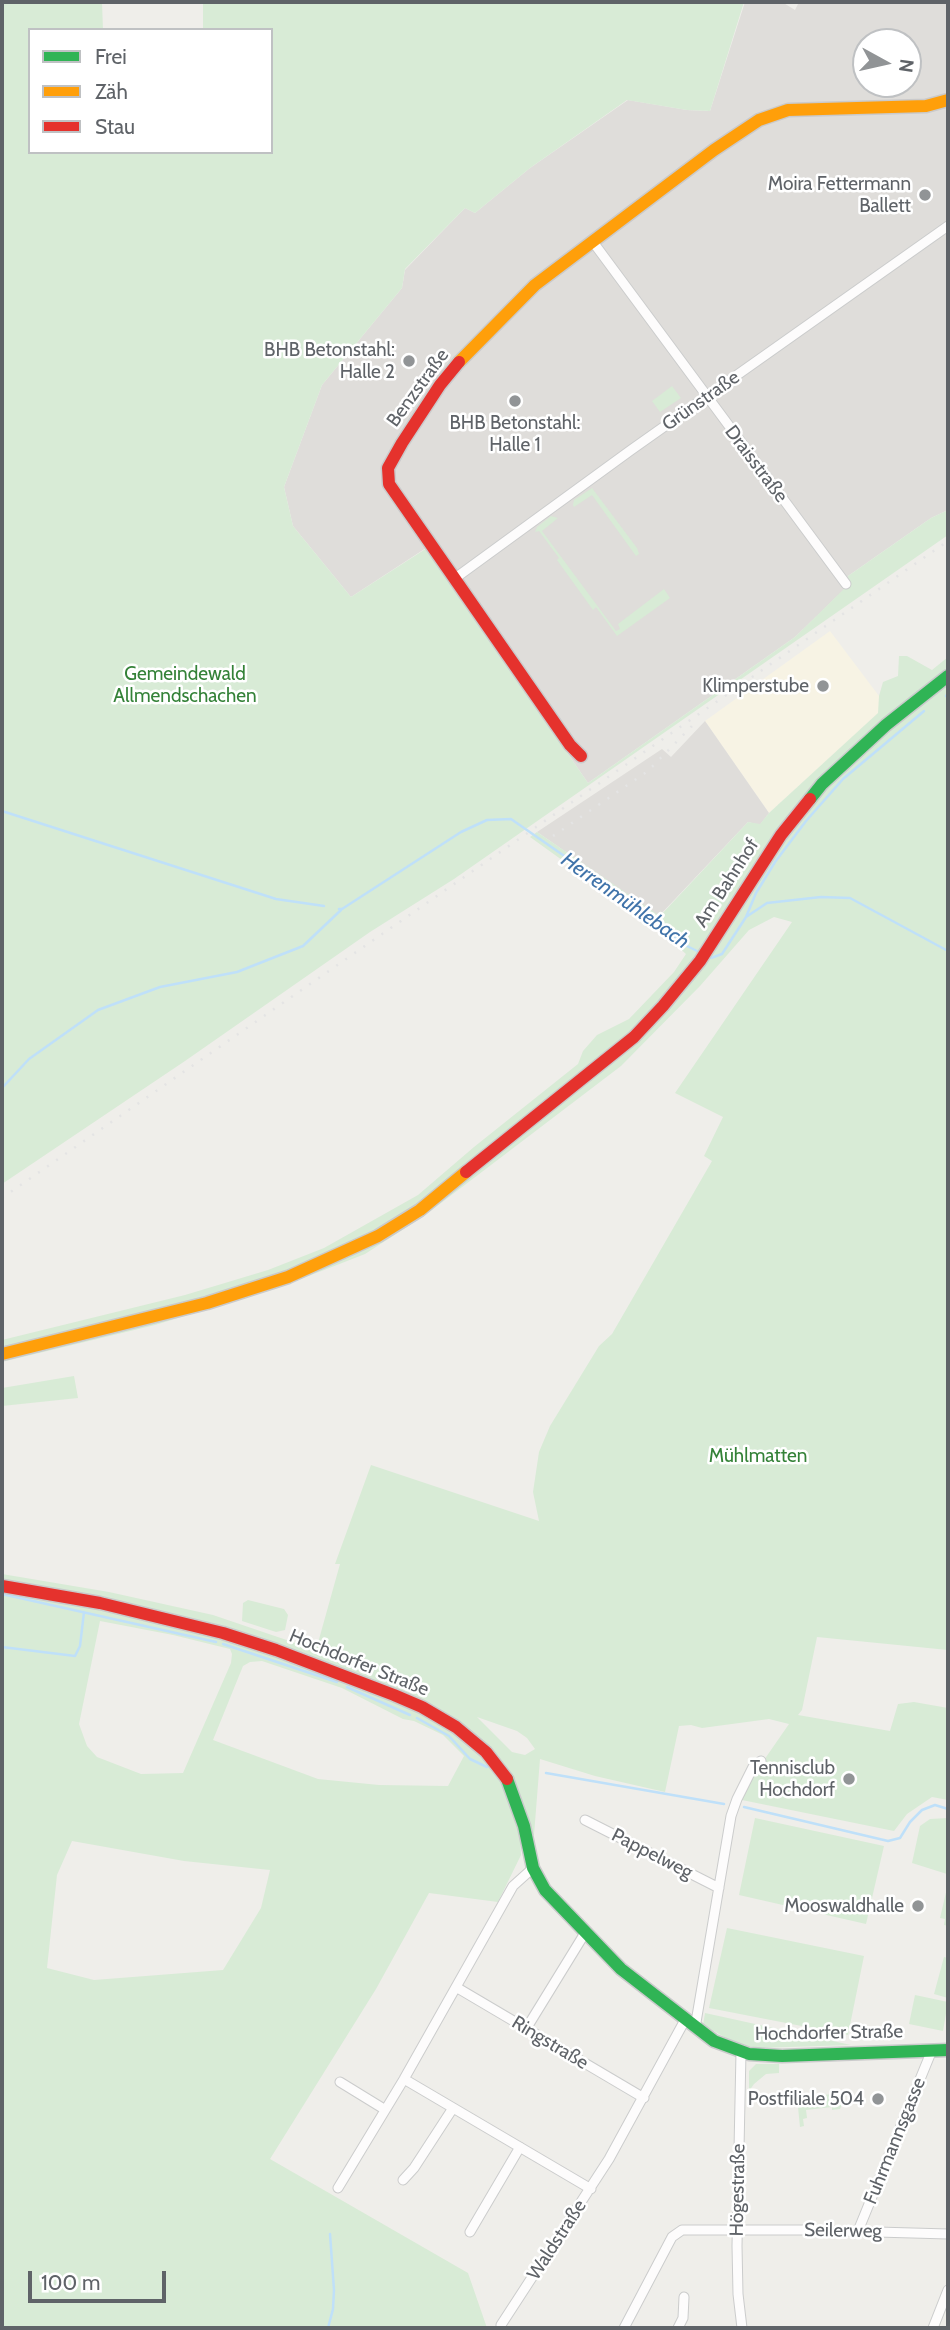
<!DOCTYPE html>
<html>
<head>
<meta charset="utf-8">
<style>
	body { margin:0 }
	#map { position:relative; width:950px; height:2330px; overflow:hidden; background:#efeeea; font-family:Cabin,sans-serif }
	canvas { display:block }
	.frame { position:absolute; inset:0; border:4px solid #5f6368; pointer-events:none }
	.legend { position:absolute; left:28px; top:28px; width:245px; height:126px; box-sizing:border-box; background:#fff; border:2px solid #bfc1c3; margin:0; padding:9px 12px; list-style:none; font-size:21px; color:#5f6368 }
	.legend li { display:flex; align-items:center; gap:14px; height:35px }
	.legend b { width:35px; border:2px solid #bfc1c3 }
	.north { position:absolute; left:852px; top:28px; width:70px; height:70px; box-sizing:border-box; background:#fff; border:2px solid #bfc1c3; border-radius:50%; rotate:98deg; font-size:19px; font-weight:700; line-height:28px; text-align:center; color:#5f6368 }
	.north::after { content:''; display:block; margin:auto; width:24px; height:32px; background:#919496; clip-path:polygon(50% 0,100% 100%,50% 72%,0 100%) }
	.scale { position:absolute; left:28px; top:2271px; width:138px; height:32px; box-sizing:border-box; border:4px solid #5f6368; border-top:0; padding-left:9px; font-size:21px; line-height:24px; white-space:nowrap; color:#5f6368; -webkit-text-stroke:5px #fff; paint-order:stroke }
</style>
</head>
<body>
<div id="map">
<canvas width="950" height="2330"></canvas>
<div class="frame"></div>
<ul class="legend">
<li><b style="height:9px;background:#30b455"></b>Frei</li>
<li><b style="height:9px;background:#ff9f0a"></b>Zäh</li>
<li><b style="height:9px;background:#e5322d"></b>Stau</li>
</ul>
<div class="north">N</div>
<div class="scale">100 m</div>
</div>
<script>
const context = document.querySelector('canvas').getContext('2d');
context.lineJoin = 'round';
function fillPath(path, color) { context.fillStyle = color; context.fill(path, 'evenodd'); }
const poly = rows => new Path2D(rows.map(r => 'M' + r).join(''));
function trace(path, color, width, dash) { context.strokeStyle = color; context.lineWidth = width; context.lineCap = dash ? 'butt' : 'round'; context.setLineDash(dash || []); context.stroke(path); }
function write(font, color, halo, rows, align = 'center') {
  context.font = font + ' Cabin,sans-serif'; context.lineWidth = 5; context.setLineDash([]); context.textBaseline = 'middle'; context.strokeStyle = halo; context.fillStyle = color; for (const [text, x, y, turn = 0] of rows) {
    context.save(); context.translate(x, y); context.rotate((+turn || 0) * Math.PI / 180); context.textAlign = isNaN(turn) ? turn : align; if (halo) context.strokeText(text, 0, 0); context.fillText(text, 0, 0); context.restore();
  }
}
const commercial = poly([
	[830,631,879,696,879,713,769,813,705,721]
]);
const industrial = poly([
	[745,2,782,2,795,10,799,2,948,2,948,510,931,518,848,576,847,587,795,637,588,783,426,548,351,597,293,526,284,487,322,385,402,288,405,270,465,208,475,213,530,168,628,100,687,110,710,111],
	[866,42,908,42,908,84,866,84],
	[705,721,769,813,760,825,748,822,659,916,537,832,662,749,671,757]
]);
const green = poly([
	[2,2,102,2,103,30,30,30,30,152,271,152,271,30,203,30,203,2,744,2,710,111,687,110,627,100,530,168,475,213,465,208,405,269,402,288,322,385,284,487,293,526,351,597,427,548,588,783,795,637,846,587,848,576,931,518,948,510,948,535,454,879,370,932,185,1061,2,1184],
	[672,386,681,398,660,412,652,401],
	[592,488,637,548,639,554,636,556,592,495,574,507,573,505,574,500],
	[551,516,558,518,542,531,616,631,620,629,618,624,664,589,670,598,617,636,596,607,593,610,588,603,557,560,559,558,539,531,535,532,537,527],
	[899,656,907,656,932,670,948,657,948,779,946,782,948,784,948,1650,817,1637,802,1710,798,1715,890,1731,898,1704,914,1702,948,1708,948,1800,932,1797,907,1814,894,1831,737,1799,789,1724,769,1719,702,1728,691,1725,679,1726,665,1792,595,1776,540,1759,534,1835,520,1836,521,1855,498,1902,429,1893,376,1989,270,2159,468,2273,487,2328,2,2328,2,1574,109,1592,213,1615,316,1650,340,1564,335,1564,371,1465,539,1521,533,1492,539,1452,550,1426,599,1346,612,1334,712,1161,704,1156,723,1117,675,1093,792,922,774,917,749,930,700,986,621,1066,424,1216,365,1254,278,1288,155,1325,2,1362,2,1340,185,1295,268,1270,324,1248,418,1195,474,1147,578,1064,583,1051,597,1035,629,1019,674,972,686,954,658,929,530,837,537,832,660,916,748,822,760,824,769,813,878,713,879,696,883,682,898,676],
	[100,1621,173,1635,230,1649,232,1654,231,1663,183,1773,141,1774,97,1757,87,1746,79,1724],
	[262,1661,342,1688,403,1719,414,1721,443,1735,464,1756,448,1786,379,1785,318,1779,213,1740,243,1666,250,1662],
	[477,1717,517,1731,527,1738,535,1749,525,1755,512,1752],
	[72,1841,184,1861,270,1870,261,1908,223,1970,94,1980,47,1968,57,1875],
	[74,1376,78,1398,2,1406,2,1388],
	[248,1600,284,1609,288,1615,285,1630,276,1632,242,1621,243,1603],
	[755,1818,884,1846,866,1924,739,1895],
	[948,1818,948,1926,944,1925,945,1919,940,1918,948,1884,947,1874,912,1863,920,1826,930,1819],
	[727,1928,864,1956,848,2035,709,2008],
	[944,1957,948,1958,948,1998,934,1994],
	[915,1995,948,2002,943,2031,909,2024],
	[705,2013,851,2045,757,2048,735,2043,703,2025],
	[756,2064,779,2064,779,2073,766,2074,754,2084,749,2091,749,2071],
	[847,2093,840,2109,832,2110,832,2107,806,2110,807,2118,803,2119,804,2126,800,2127,797,2097]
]);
const stream = poly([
	[946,696,948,694],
	[2,811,276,899,324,906],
	[339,909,342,909,461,832,487,820,511,819,609,887,685,945,701,953],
	[746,917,756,893,775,862,806,821,843,779,924,711],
	[707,956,711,958,722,954,746,917,767,903,821,897,850,898,948,951],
	[2,1088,29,1059,98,1010,160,987,237,972,303,946,341,910],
	[2,1594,216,1642],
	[223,1644,337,1682],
	[2,1647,75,1656,80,1646,84,1612],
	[347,1687,410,1715],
	[417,1718,449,1736,470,1759,487,1767],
	[546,1773,724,1804],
	[744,1807,888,1841,900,1838,910,1822,922,1810,935,1805,948,1809],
	[328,2328,333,2309,334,2290,330,2234]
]);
const street = poly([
	[593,242,846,584],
	[454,579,631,450,948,226],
	[585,1820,719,1888],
	[456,1987,644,2098],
	[695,2028,731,1816,737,1799,753,1767,761,1761],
	[526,2029,585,1933],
	[741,2052,737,2246,738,2294,742,2328],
	[404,2079,591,2189],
	[340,2082,384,2109],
	[403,2180,414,2168,453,2108],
	[338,2188,404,2079,513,1886,533,1868],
	[858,2231,932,2050],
	[470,2232,520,2147],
	[501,2325,609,2159,685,2020],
	[624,2328,672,2237,682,2230,806,2230,948,2234],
	[678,2328,683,2318,684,2297],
	[933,2328,948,2290]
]);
const fast = poly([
	[810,799,822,784,886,725,948,676],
	[507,1779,524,1826,533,1868,545,1890,621,1969,714,2041,749,2054,782,2056,948,2050]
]);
const slow = poly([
	[459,362,535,285,714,150,759,120,788,110,926,106,948,100],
	[2,1354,207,1303,288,1277,378,1236,420,1210,466,1172]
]);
const jam = poly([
	[459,362,440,385,402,443,388,468,389,484,570,745,581,756],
	[466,1172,634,1037,663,1006,700,961,781,835,810,799],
	[2,1586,100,1603,223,1633,276,1650,394,1695,422,1707,456,1727,486,1752,507,1779]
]);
const rail = poly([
	[553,836,648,771,693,725],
	[2,1198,948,541]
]);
const markers = [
	[925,195,7,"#919496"],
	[409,361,7,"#919496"],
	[515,401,7,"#919496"],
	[823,686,7,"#919496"],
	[849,1779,7,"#919496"],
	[918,1906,7,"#919496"],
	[878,2099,7,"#919496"]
];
const poiNames = [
	["Moira Fettermann",911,184],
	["Ballett",911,206],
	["BHB Betonstahl:",395,350],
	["Halle 2",395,372],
	["BHB Betonstahl:",515,423,"center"],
	["Halle 1",515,445,"center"],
	["Klimperstube",809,686],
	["Tennisclub",835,1768],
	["Hochdorf",835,1790],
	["Mooswaldhalle",904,1906],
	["Postfiliale 504",864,2099]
];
const streetNames = [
	["Benzstraße",418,388,-54],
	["Grünstraße",701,401,-35],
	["Draisstraße",756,464,53],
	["Am Bahnhof",727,883,-57],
	["Hochdorfer Straße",359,1663,22],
	["Pappelweg",652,1854,27],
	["Hochdorfer Straße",829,2033,-1],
	["Ringstraße",550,2043,31],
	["Fuhrmannsgasse",895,2141,-68],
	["Högestraße",738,2190,-89],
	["Seilerweg",843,2231,1],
	["Waldstraße",557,2240,-57]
];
const parkNames = [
	["Gemeindewald",185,674],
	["Allmendschachen",185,696],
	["Mühlmatten",758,1456]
];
const waterNames = [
	["Herrenmühlebach",625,901,35]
];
fillPath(commercial, '#f7f3e4');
fillPath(industrial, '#dfddda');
fillPath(green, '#d8ebd6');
trace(stream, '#bfe0f9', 2.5);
trace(street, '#cbcccc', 11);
trace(fast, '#cacacb', 15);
trace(slow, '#cacacb', 15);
trace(jam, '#cacacb', 15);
trace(street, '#fdfcfc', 9);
trace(fast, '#30b455', 12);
trace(slow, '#ff9f0a', 12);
trace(jam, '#e5322d', 12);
trace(rail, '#e4e4e4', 2.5, [2, 9]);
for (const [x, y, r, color] of markers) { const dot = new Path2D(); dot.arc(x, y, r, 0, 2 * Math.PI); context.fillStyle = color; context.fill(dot); trace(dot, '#fff', 2.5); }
write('19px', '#5f6368', '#fff', poiNames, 'right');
write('19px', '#5f6368', '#fff', streetNames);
write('19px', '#348238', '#fff', parkNames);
write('italic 21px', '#4174aa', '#fff', waterNames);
</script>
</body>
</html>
